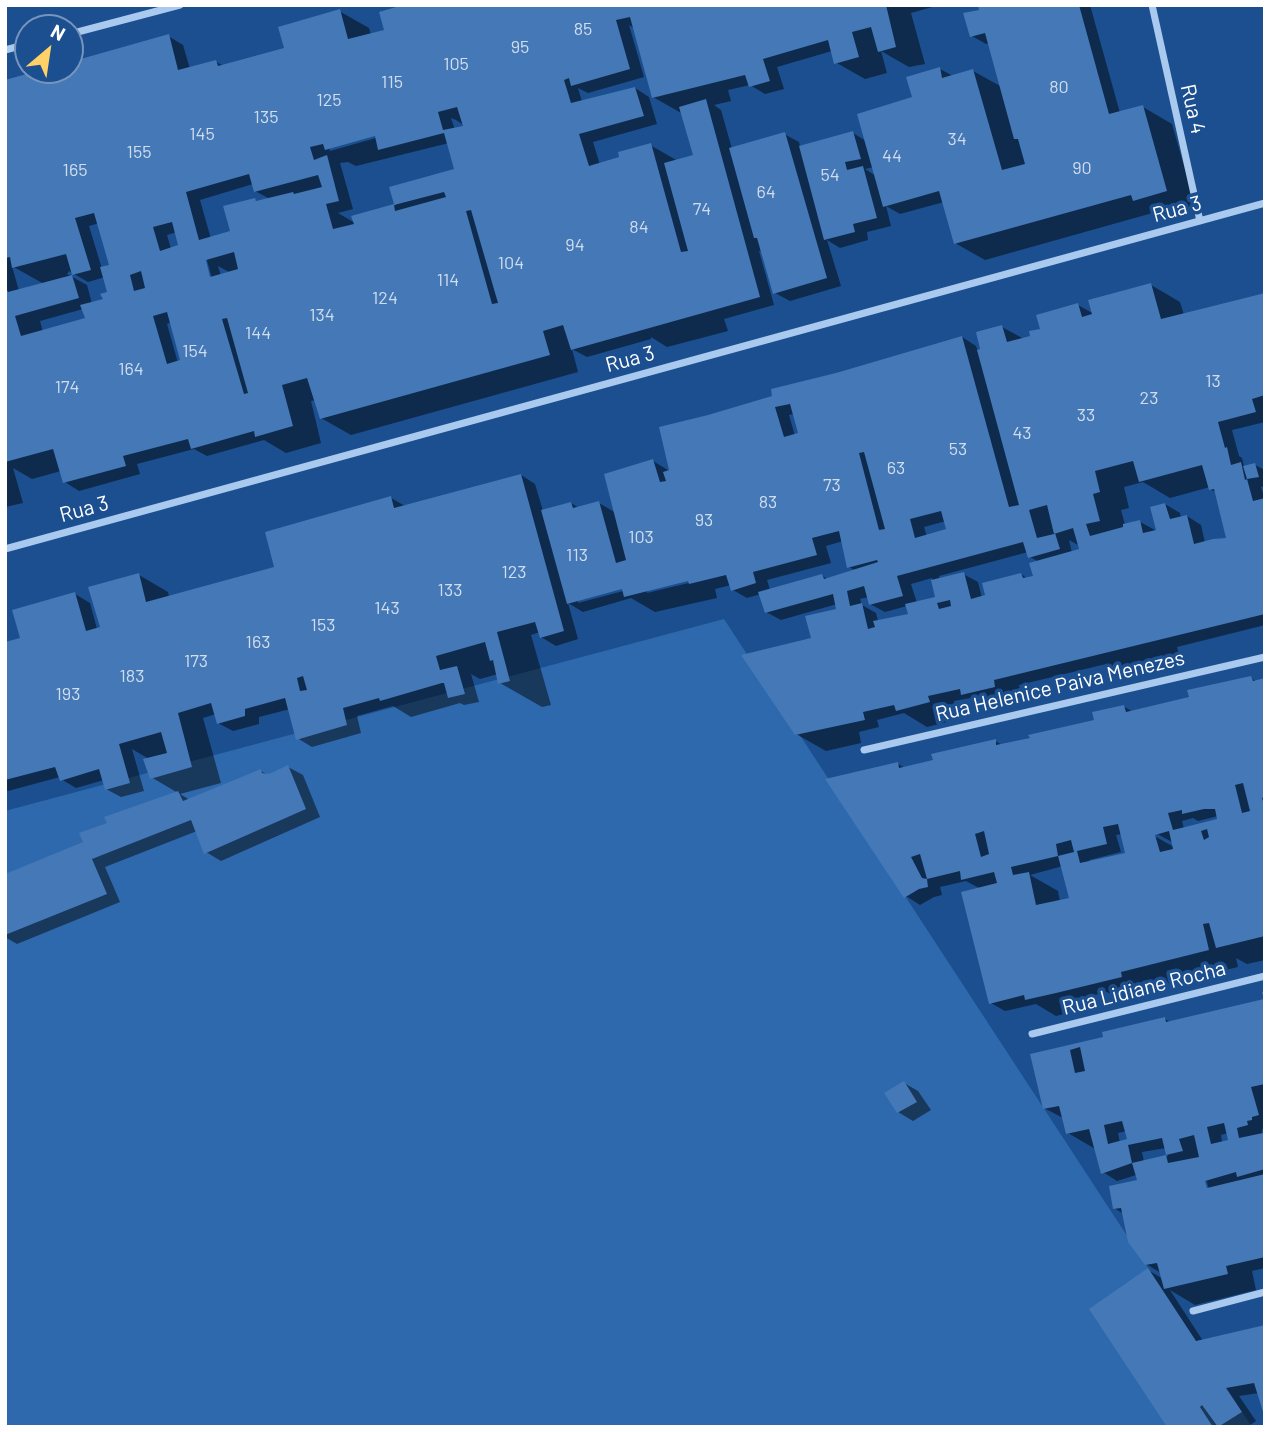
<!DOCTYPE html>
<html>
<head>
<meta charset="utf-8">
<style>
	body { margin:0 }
	#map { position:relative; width:1270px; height:1432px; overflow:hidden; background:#1b4f8f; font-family:Barlow,sans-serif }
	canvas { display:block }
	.frame { position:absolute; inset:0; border:7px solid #fff; pointer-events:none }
	.north { position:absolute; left:14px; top:14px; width:70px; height:70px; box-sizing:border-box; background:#1b4f8f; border:2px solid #7695bc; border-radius:50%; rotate:29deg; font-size:19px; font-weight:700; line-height:28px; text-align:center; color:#fff }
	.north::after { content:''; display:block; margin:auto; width:24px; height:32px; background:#ffd166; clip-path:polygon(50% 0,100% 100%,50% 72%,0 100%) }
</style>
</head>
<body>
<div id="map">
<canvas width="1270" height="1432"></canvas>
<div class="frame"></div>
<div class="north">N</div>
</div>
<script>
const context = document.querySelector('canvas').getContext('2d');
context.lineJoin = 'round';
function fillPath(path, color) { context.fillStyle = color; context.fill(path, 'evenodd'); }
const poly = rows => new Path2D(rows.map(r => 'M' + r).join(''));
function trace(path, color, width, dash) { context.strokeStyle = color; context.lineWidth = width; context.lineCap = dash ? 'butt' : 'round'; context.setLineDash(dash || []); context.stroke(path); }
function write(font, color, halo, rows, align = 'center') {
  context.font = font + ' Barlow,sans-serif'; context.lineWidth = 7; context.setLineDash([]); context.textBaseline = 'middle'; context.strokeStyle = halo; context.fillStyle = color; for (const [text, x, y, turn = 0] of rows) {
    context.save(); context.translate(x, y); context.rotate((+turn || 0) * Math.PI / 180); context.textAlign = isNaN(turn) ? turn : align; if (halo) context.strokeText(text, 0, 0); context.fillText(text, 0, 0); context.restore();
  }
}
const green = poly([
	[724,619,1252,1427,5,1427,5,811]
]);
const shadow = poly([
	[410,5,939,5,911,13,925,64,909,67,881,51,887,73,865,79,835,62,832,51,777,67,784,89,765,94,750,85,728,90,731,101,714,105,721,110,732,149,784,134,799,142,800,147,853,133,866,141,914,98,940,69,953,76,973,71,1002,87,990,43,986,44,972,36,981,11,980,5,1090,5,1120,113,1143,107,1172,124,1196,208,1164,217,1156,212,985,260,955,243,944,202,900,214,886,206,891,226,867,232,868,240,840,248,827,240,841,286,790,301,775,293,763,250,759,251,774,305,724,319,728,331,667,347,651,337,651,339,587,357,572,349,578,372,351,435,321,418,316,400,311,401,321,443,286,453,264,440,207,456,194,449,137,464,140,474,79,491,65,482,61,471,32,479,13,468,23,503,5,507,5,81,46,70,70,70,70,63,168,36,183,45,190,69,216,62,224,66,286,49,339,11,369,28,371,35,386,31],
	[629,25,634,28,653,97,683,114,695,157,678,161,650,145,600,165,593,142,657,124,649,97,635,88,582,102,578,88,588,93,644,77],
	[451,118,456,120,467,127,455,130],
	[376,134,376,138,330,151,329,148],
	[449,143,456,170,391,188,396,205,353,217,355,223,338,213,353,209,340,163,348,162,356,166],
	[874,167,876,176,865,169],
	[253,184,255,191,270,199,259,202,255,200,232,232,211,239,200,200],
	[99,223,111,266,102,269,89,226],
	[177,232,181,246,171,249,167,235],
	[198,242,204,250,214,285,211,286],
	[12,266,44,284,19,291],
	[218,266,231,273,221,276],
	[69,271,88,282,105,277,109,293,105,300,92,304,87,285,67,274],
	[83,309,87,319,43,332,40,321],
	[171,322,182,362,178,363,167,324],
	[1151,285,1180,302,1184,315,1265,295,1265,422,1232,430,1239,456,1242,458,1244,466,1246,467,1255,465,1265,470,1265,486,1261,487,1265,500,1265,625,1177,647,1180,658,1120,672,1106,664,1019,685,1024,703,992,711,970,698,954,701,959,719,927,727,904,713,877,720,879,727,859,732,861,743,826,751,796,734,813,640,838,610,837,604,781,620,766,612,761,594,747,598,733,590,731,585,715,589,717,598,655,612,631,598,583,612,568,603,578,639,556,646,541,637,540,632,531,635,551,705,542,707,500,683,498,674,480,679,471,674,479,702,464,705,460,703,411,717,393,706,357,716,361,733,312,747,297,738,290,709,259,717,259,724,233,731,218,723,216,714,203,718,221,783,180,794,190,800,261,771,268,775,288,767,303,775,320,817,221,861,206,852,197,831,105,867,120,902,17,944,5,937,5,876,86,843,178,793,151,777,149,759,132,749,144,791,121,797,106,789,104,780,76,788,61,779,60,777,8,791,5,789,5,643,22,639,75,594,90,603,97,629,102,628,139,575,168,592,169,597,276,568,391,498,405,506,521,475,535,484,543,511,571,503,579,508,599,503,616,513,653,461,671,472,774,397,836,375,962,337,976,346,978,352,1002,327,1024,339,1042,330,1078,305,1094,314],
	[794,414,800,434,795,436,789,415],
	[1143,482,1170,498,1210,487,1210,489,1217,493,1228,540,1205,543,1201,525,1187,516,1181,518,1180,513,1165,504,1159,531,1155,532,1155,530,1140,522,1125,525,1121,510,1129,508,1124,487],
	[946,521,949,530,927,537,924,527],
	[1069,540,1080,546,1081,551,1072,553],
	[843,541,849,567,856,571,828,579,822,576,770,590,767,580,831,563,826,546],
	[1028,552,1030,557,1039,562,1035,577,1028,579,1021,574,982,598,978,582,963,574,940,580,939,576],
	[696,577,697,581,647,593,647,589],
	[932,578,937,598,917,603,911,584],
	[630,585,631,589,578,603,578,600],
	[869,597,870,604,885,612,907,606,910,615,878,621,876,613,862,605,860,599],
	[1251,678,1257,682,1265,680,1265,960,1247,964,1236,958,1238,967,1149,988,1151,993,1122,1000,1107,992,1082,998,1084,1009,1056,1016,1036,1004,1005,1011,991,1003,981,889,966,881,940,887,942,895,934,897,920,905,906,896,898,764,905,768,934,762,995,741,1004,746,1096,721,1123,706,1133,712,1188,699],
	[1218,816,1219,820,1184,829,1182,821,1193,818,1198,821],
	[1148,829,1174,843,1174,847,1147,832],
	[1122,834,1128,857,1090,863,1089,860,1121,852,1116,835],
	[1063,866,1071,899,1060,902,1058,891,1030,875],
	[1265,1001,1265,1128,1262,1129,1262,1134,1265,1136,1265,1268,1252,1271,1256,1290,1195,1305,1170,1290,1203,1341,1265,1327,1259,1393,1239,1396,1256,1421,1250,1425,1253,1427,1169,1427,1148,1270,1163,1279,1161,1273,1146,1264,1124,1214,1114,1208,1141,1179,1136,1175,1117,1181,1103,1172,1097,1150,1068,1133,1065,1119,1044,1108,1032,1055,1102,1039,1165,1019,1170,1022],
	[1127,1131,1129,1140,1120,1143,1118,1133],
	[1228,1133,1230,1140,1222,1142,1221,1135],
	[1166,1148,1168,1156,1144,1162,1142,1152],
	[1202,1178,1206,1178,1224,1251],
	[904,1083,918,1091,931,1110,913,1121,898,1112]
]);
const building = poly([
	[403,5,886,5,896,47,878,52,871,27,852,32,859,57,834,64,828,40,763,59,770,81,749,87,745,75,652,98,630,17,616,20,630,69,571,86,569,78,564,80,571,103,635,87,644,116,579,134,589,166,619,157,618,152,651,143,681,252,688,251,664,163,693,155,679,107,706,99,760,297,571,350,563,325,543,331,550,355,320,419,307,378,282,385,293,426,255,437,254,431,191,449,188,439,123,456,126,466,63,483,53,449,5,462,5,286,8,292,72,275,79,298,15,316,21,336,85,318,80,305,103,299,100,294,107,292,100,267,109,265,94,213,75,218,91,270,72,275,66,254,12,268,10,257,5,258,5,80,41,70,70,70,70,62,169,34,178,70,216,60,218,66,284,48,278,27,340,9,348,39,384,30,379,12],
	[457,107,463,126,443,130,438,112],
	[444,133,454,169,389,187,394,204,351,216,354,224,333,229,326,204,339,201,327,155,314,160,310,147,323,144,325,150,375,136,378,150],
	[249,174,254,192,318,175,322,187,294,194,293,192,256,201,255,198,223,206,230,231,199,240,186,192],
	[444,192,446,197,395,211,394,205],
	[471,210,498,303,492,304,466,211],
	[172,222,178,245,160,251,153,227],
	[234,252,238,269,210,277,206,260],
	[141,271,145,288,134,291,130,275],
	[167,312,180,360,167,364,153,316],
	[227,318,248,393,244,394,222,319],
	[978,5,1079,5,1109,114,1143,105,1167,191,1133,201,1131,195,954,244,939,191,883,207,857,114,912,97,906,77,940,67,942,78,973,69,1002,170,1025,164,1018,139,1014,139,985,33,970,37,963,13,979,10],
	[853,131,861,159,845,162,847,170,863,166,877,218,853,224,855,232,824,240,799,146],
	[785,132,827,278,773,294,757,238,754,238,729,148],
	[1151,283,1161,319,1265,293,1265,395,1252,399,1256,412,1218,422,1225,448,1227,447,1231,465,1241,462,1245,480,1247,479,1253,501,1265,498,1265,614,994,680,995,687,961,695,960,689,928,696,930,702,896,711,894,705,863,712,865,720,795,735,741,655,811,638,805,616,836,609,833,594,765,613,758,592,822,574,824,579,878,562,877,560,847,568,839,531,812,538,817,555,753,572,756,583,731,591,726,575,689,584,688,581,624,597,622,589,567,604,541,510,571,502,573,508,599,501,616,563,626,560,604,474,653,459,660,482,666,481,663,472,669,470,659,427,708,415,772,396,771,389,836,373,962,336,1009,507,1019,505,977,350,980,349,976,332,1002,325,1007,342,1030,336,1029,331,1040,329,1036,315,1078,303,1082,317,1092,314,1088,300],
	[790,404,798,433,784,437,775,407],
	[864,452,885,529,879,530,859,453],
	[1133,461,1139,482,1202,465,1209,490,1214,489,1226,538,1213,539,1194,544,1187,515,1170,519,1165,503,1150,507,1156,530,1143,533,1140,520,1123,524,1123,527,1090,536,1086,524,1100,521,1093,494,1100,492,1095,471],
	[1047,505,1054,534,1037,538,1029,510],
	[941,511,946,529,915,538,910,519],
	[1073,528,1079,549,1029,563,1033,576,1023,578,1021,573,982,583,985,595,971,599,964,572,931,580,935,597,905,604,908,614,873,621,875,627,868,629,862,603,850,606,847,591,864,586,869,605,903,596,897,576,1023,542,1028,558,1060,549,1055,533,1054,534],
	[950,600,951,606,939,609,937,603],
	[1255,463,1259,477,1247,479,1243,466],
	[521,474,564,631,540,638,535,622,497,632,510,681,498,684,493,660,490,661,485,642,436,656,440,670,457,666,465,694,448,698,444,683,442,683,380,701,379,698,343,708,347,725,296,740,285,698,245,709,245,716,217,724,211,703,178,713,192,767,150,779,143,759,167,753,161,732,119,744,130,783,105,790,99,769,60,781,55,767,5,780,5,642,20,638,12,610,75,592,86,631,100,627,88,587,139,573,146,602,274,567,265,532,391,496,394,508],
	[303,676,307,690,300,691,297,678],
	[1251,676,1253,681,1265,678,1265,797,1262,798,1265,807,1265,936,1216,948,1209,923,1203,924,1209,950,1121,972,1122,977,1056,993,1025,1000,1024,995,989,1004,961,892,997,883,994,872,961,880,960,871,927,879,928,887,919,889,904,898,825,779,898,762,899,768,933,760,931,754,996,739,996,745,1030,738,1028,735,1094,720,1092,712,1124,705,1126,712,1189,697,1187,690],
	[1243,783,1250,811,1242,813,1235,785],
	[1204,809,1215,809,1217,819,1173,830,1168,813,1182,810,1182,814],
	[1118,824,1125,853,1080,863,1077,851,1107,844,1103,827],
	[1207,829,1209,837,1204,840,1201,831],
	[984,831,989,854,981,857,975,834],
	[1169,831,1173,849,1160,852,1155,835],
	[1071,840,1074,852,1058,856,1069,898,1036,905,1029,872,1013,875,1011,867,1058,856,1056,844],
	[920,854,927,879,922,878,911,857],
	[288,765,306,809,204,854,191,820,92,859,107,894,5,935,5,874,83,842,79,833,107,823,104,817,178,791,183,801,261,769,262,773,269,774],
	[1265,991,1265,1084,1251,1087,1259,1115,1252,1117,1252,1120,1247,1121,1248,1125,1237,1128,1239,1138,1263,1133,1265,1141,1265,1169,1237,1177,1236,1172,1205,1181,1207,1188,1265,1174,1265,1257,1226,1266,1228,1274,1164,1289,1157,1263,1145,1265,1128,1242,1121,1208,1113,1209,1109,1186,1137,1180,1132,1163,1166,1155,1168,1163,1199,1157,1194,1135,1179,1139,1183,1151,1166,1155,1162,1138,1128,1145,1132,1163,1101,1174,1089,1129,1066,1134,1059,1106,1043,1109,1030,1054,1103,1037,1102,1032,1165,1017,1166,1022,1264,999,1262,992],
	[1080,1047,1085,1071,1075,1073,1070,1050],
	[1122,1121,1127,1139,1108,1144,1104,1125],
	[1224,1123,1228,1140,1211,1144,1207,1127],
	[904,1081,917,1102,897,1113,884,1093],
	[1148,1268,1196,1341,1265,1325,1265,1418,1254,1383,1226,1388,1242,1412,1218,1427,1202,1405,1200,1407,1213,1427,1167,1427,1089,1309]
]);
const minor = poly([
	[1152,5,1200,221],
	[70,34,180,5],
	[5,50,28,44],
	[5,549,1265,203],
	[864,750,1265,657],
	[1032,1034,1265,976],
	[1193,1311,1265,1292]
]);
const numberNames = [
	["85",583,29],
	["95",520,47],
	["105",456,64],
	["115",392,82],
	["80",1059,87],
	["125",329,100],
	["135",266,117],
	["145",202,134],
	["34",957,139],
	["155",139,152],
	["44",892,156],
	["90",1082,168],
	["165",75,170],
	["54",830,175],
	["64",766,192],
	["74",702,209],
	["84",639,227],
	["94",575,245],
	["104",511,263],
	["114",448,280],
	["124",385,298],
	["134",322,315],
	["144",258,333],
	["154",195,351],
	["164",131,369],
	["13",1213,381],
	["174",67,387],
	["23",1149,398],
	["33",1086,415],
	["43",1022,433],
	["53",958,449],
	["63",896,468],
	["73",832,485],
	["83",768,502],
	["93",704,520],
	["103",641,537],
	["113",577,555],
	["123",514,572],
	["133",450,590],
	["143",387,608],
	["153",323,625],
	["163",258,642],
	["173",196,661],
	["183",132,676],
	["193",68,694]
];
const streetNames = [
	["Rua 4",1193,109,77],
	["Rua 3",1177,209,-15],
	["Rua 3",630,359,-15],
	["Rua 3",84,509,-15],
	["Rua Helenice Paiva Menezes",1060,686,-13],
	["Rua Lidiane Rocha",1144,988,-14]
];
fillPath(green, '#2e69ad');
fillPath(shadow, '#0007');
fillPath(building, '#4478b7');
trace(minor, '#a9c9ee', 7);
write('18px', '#d0dded', null, numberNames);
write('21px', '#fff', '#1b4f8f', streetNames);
</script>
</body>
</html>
